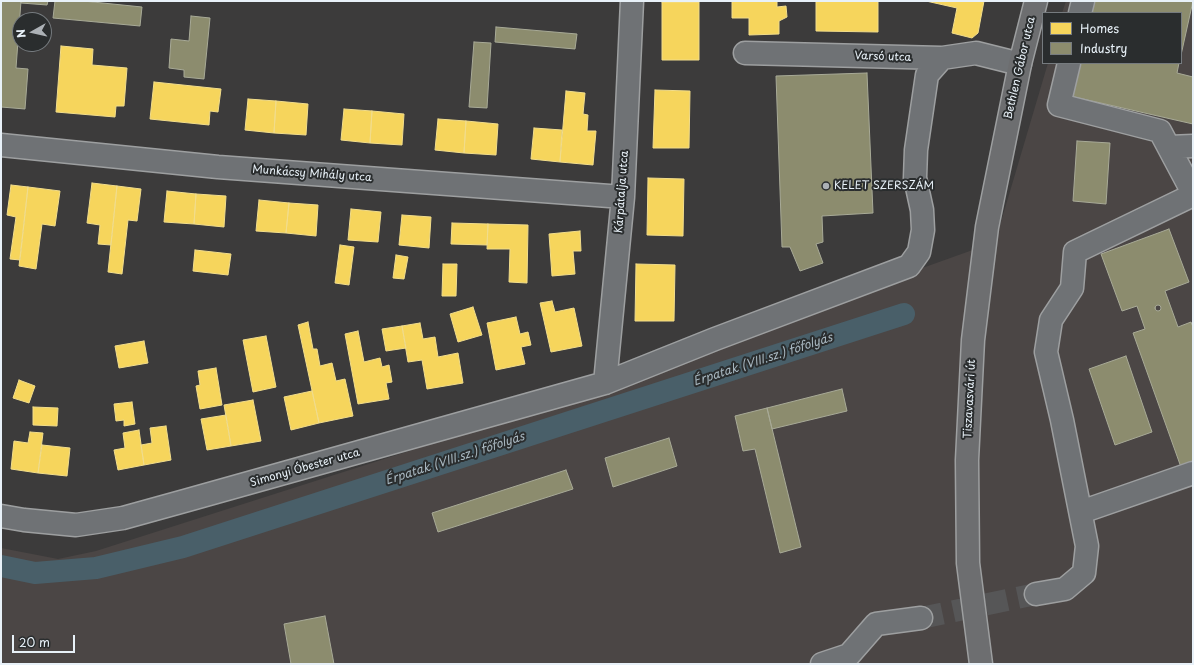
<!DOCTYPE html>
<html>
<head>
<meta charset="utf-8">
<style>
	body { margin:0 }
	#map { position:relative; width:1194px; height:665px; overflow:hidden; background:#3c3b3b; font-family:"Playpen Sans",sans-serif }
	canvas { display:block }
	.frame { position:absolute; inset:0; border:2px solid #e8f1f8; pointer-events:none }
	.legend { position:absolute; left:1042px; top:12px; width:140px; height:52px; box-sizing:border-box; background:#2a2d2e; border:1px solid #767b7f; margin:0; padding:5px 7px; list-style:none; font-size:12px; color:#e8f1f8 }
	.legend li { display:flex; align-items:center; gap:8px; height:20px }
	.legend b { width:20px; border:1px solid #767b7f }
	.north { position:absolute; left:12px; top:12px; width:40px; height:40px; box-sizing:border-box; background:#2a2d2e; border:1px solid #767b7f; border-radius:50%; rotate:262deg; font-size:11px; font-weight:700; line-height:16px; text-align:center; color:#e8f1f8 }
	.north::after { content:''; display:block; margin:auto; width:14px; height:18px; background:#acb1b6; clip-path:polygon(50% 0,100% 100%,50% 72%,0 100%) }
	.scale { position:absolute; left:12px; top:635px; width:63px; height:18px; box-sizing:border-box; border:2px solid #e8f1f8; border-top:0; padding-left:5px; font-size:12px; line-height:14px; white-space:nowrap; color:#e8f1f8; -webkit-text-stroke:3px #2a2d2e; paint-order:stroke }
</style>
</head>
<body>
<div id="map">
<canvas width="1194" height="665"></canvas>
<div class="frame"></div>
<ul class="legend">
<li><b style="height:11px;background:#f6d55c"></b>Homes</li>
<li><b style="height:11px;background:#8c8c6e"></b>Industry</li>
</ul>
<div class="north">N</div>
<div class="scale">20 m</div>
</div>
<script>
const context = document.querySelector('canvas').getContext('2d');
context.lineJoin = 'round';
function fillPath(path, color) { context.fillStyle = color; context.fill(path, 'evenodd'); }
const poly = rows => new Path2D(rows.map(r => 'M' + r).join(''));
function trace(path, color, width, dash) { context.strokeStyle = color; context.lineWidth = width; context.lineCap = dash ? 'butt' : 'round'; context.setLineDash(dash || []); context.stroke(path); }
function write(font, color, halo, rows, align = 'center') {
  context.font = font + ' "Playpen Sans",sans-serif'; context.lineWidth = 4; context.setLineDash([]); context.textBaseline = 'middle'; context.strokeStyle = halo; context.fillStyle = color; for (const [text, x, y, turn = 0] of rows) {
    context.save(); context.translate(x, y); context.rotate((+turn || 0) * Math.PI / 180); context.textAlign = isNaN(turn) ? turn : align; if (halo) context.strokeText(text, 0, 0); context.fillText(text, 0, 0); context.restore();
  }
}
const built = poly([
	[1066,1,1193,1,1193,664,1,664,1,548,58,559,96,551,428,445,995,242,1048,63,1181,63,1181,13,1062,13]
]);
const homes = poly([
	[732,1,777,1,777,7,786,6,787,17,779,21,779,34,749,35,749,18,732,18,732,1],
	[816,1,878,1,878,32,816,31,816,1],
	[926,1,984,1,978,33,972,38,952,33,957,8,926,1],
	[662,2,699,2,699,60,662,60,662,2],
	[61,46,93,49,92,65,127,68,124,106,116,106,115,117,56,112,61,46],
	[154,82,221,89,218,112,210,111,209,125,150,119,154,82],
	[655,90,690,91,689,148,653,148,655,90],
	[566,91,585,93,583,114,588,115,587,131,596,131,593,165,560,162,566,91],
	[248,99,276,101,274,133,245,130,248,99],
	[276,101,308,104,306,135,274,133,276,101],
	[344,109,372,111,370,143,341,140,344,109],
	[372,111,404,114,402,145,370,143,372,111],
	[438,119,466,121,464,153,435,150,438,119],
	[466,121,498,124,496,155,464,153,466,121],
	[534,128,562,130,560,162,531,159,534,128],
	[648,178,684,179,683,236,647,235,648,178],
	[92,183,117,186,111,245,98,244,100,225,87,223,92,183],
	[11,185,28,187,20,260,10,259,16,217,7,215,11,185],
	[117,186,141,189,137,221,128,220,122,274,108,272,117,186],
	[28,187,60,191,55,226,42,224,36,269,19,266,28,187],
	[167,191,196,194,194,224,164,222,167,191],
	[196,194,226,196,224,227,194,224,196,194],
	[259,200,289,203,286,233,256,231,259,200],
	[289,203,318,205,316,236,286,233,289,203],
	[351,209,381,212,378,242,348,240,351,209],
	[402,215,431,217,429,248,399,245,402,215],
	[452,223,488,224,487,245,451,244,452,223],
	[488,224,528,225,527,283,509,282,510,249,487,249,488,224],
	[580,231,581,251,573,251,575,274,552,276,549,234,580,231],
	[340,245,354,247,349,285,335,283,340,245],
	[195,250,231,254,228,275,193,271,195,250],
	[396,255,408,257,404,279,393,278,396,255],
	[443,264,457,264,456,296,442,296,443,264],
	[636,264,675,265,674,321,635,321,636,264],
	[552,301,555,312,574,308,582,346,551,352,540,303,552,301],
	[473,307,482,335,458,342,450,314,473,307],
	[516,317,520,334,528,332,531,345,521,347,525,364,496,370,487,323,516,317],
	[308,322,313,349,317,349,320,366,332,363,336,381,345,379,353,416,319,423,298,325,308,322],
	[420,323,423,339,435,337,438,357,458,353,463,383,427,389,422,360,408,362,402,326,420,323],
	[402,326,406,348,386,351,382,329,402,326],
	[358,331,364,362,380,358,382,367,389,365,392,382,386,383,389,399,358,404,345,334,358,331],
	[266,336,276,387,253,392,243,340,266,336],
	[144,341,148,363,119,368,115,346,144,341],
	[216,368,222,405,200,409,196,386,200,385,198,371,216,368],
	[19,380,35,386,29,403,13,398,19,380],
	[312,391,319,423,291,430,284,397,312,391],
	[253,400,261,441,231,446,224,405,253,400],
	[132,402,135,424,124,426,124,420,116,421,114,404,132,402],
	[33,407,58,408,57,426,33,425,33,407],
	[226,415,231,446,207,450,201,419,226,415],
	[166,426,171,460,144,465,141,445,152,443,150,428,166,426],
	[139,430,144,465,118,470,114,450,125,448,123,433,139,430],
	[30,432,43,433,38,473,11,469,14,441,28,443,30,432],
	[42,445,70,448,67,476,38,473,42,445]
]);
const industry = poly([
	[1,1,21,1,16,68,28,69,25,109,1,107,1,1],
	[21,1,48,1,47,5,21,3,21,1],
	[55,1,83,1,142,7,140,26,53,18,55,1],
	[1091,1,1193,1,1181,55,1181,13,1089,13,1091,1],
	[191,16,210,18,204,79,184,77,184,70,169,68,171,39,189,41,191,16],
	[496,27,577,34,575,49,495,42,496,27],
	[474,42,491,43,487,108,469,107,474,42],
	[1077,63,1179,63,1177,73,1193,77,1193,124,1070,96,1077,63],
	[867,73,873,213,822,216,823,242,816,244,823,263,800,271,790,247,782,247,776,76,867,73],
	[1077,141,1110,143,1106,204,1073,201,1077,141],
	[1169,229,1189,282,1165,291,1178,327,1191,322,1193,327,1193,466,1182,470,1133,333,1145,329,1137,306,1122,311,1101,254,1169,229],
	'1155 308a3 3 0 1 1 6 0a3 3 0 1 1-6 0Z',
	[1126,356,1152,432,1115,445,1089,369,1126,356],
	[842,389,847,411,772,429,767,408,842,389],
	[767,408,801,547,780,553,755,449,743,451,735,416,767,408],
	[669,438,677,466,613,487,605,458,669,438],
	[566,470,573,489,438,532,432,513,566,470],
	[325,616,334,664,291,664,284,624,325,616]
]);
const canal = poly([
	[1,566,35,573,96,568,183,547,904,314]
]);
const minorTunnel = poly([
	[921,618,1036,594]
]);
const minor = poly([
	[1080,13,1083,1],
	[745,53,942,58,976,53,1020,64],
	[1069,63,1059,105,1160,131,1193,193],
	[1,145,218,167,623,197],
	[1169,147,1193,146],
	[605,383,623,197,632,1],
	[1081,512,1193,473],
	[1,516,24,520,76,525,123,518,188,500,605,383,715,339,909,266,919,252,923,230,922,210,915,178,916,150,927,75,942,58],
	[1036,594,1065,589,1084,573,1087,546,1062,420,1046,352,1051,320,1072,288,1075,252,1193,195],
	[822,664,849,655,876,624,921,618]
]);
const major = poly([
	[981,664,968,563,967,460,973,340,987,227,1020,64,1036,1]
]);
const markers = [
	[826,186,4,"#acb1b6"]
];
const streetNames = [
	["Varsó utca",883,57,2],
	["Bethlen Gábor utca",1020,68,-77],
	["Munkácsy Mihály utca",312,174,4],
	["Kárpátalja utca",622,192,-86],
	["Tiszavasvári út",970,399,-87],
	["Simonyi Óbester utca",305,468,-16]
];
const poiNames = [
	["KELET SZERSZÁM",834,186]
];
const waterNames = [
	["Érpatak (VIII.sz.) főfolyás",763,360,-18],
	["Érpatak (VIII.sz.) főfolyás",455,459,-18]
];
fillPath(built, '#4b4645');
fillPath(homes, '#f6d55c');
trace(homes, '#f2dd8b', 1);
fillPath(industry, '#8c8c6e');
trace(industry, '#a8aa97', 1);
trace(canal, '#495f69', 22);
trace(minorTunnel, '#565657', 22, [22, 11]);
trace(minor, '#9d9fa0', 25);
trace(major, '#9d9fa0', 25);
trace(minor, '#6f7275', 22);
trace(major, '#6d6e70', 22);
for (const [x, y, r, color] of markers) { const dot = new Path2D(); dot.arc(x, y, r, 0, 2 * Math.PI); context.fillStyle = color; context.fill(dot); trace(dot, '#2a2d2e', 1.5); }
write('11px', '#e8f1f8', '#2a2d2e', streetNames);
write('11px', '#e8f1f8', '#2a2d2e', poiNames, 'left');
write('italic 12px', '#a9b8c1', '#2a2d2e', waterNames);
</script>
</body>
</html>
